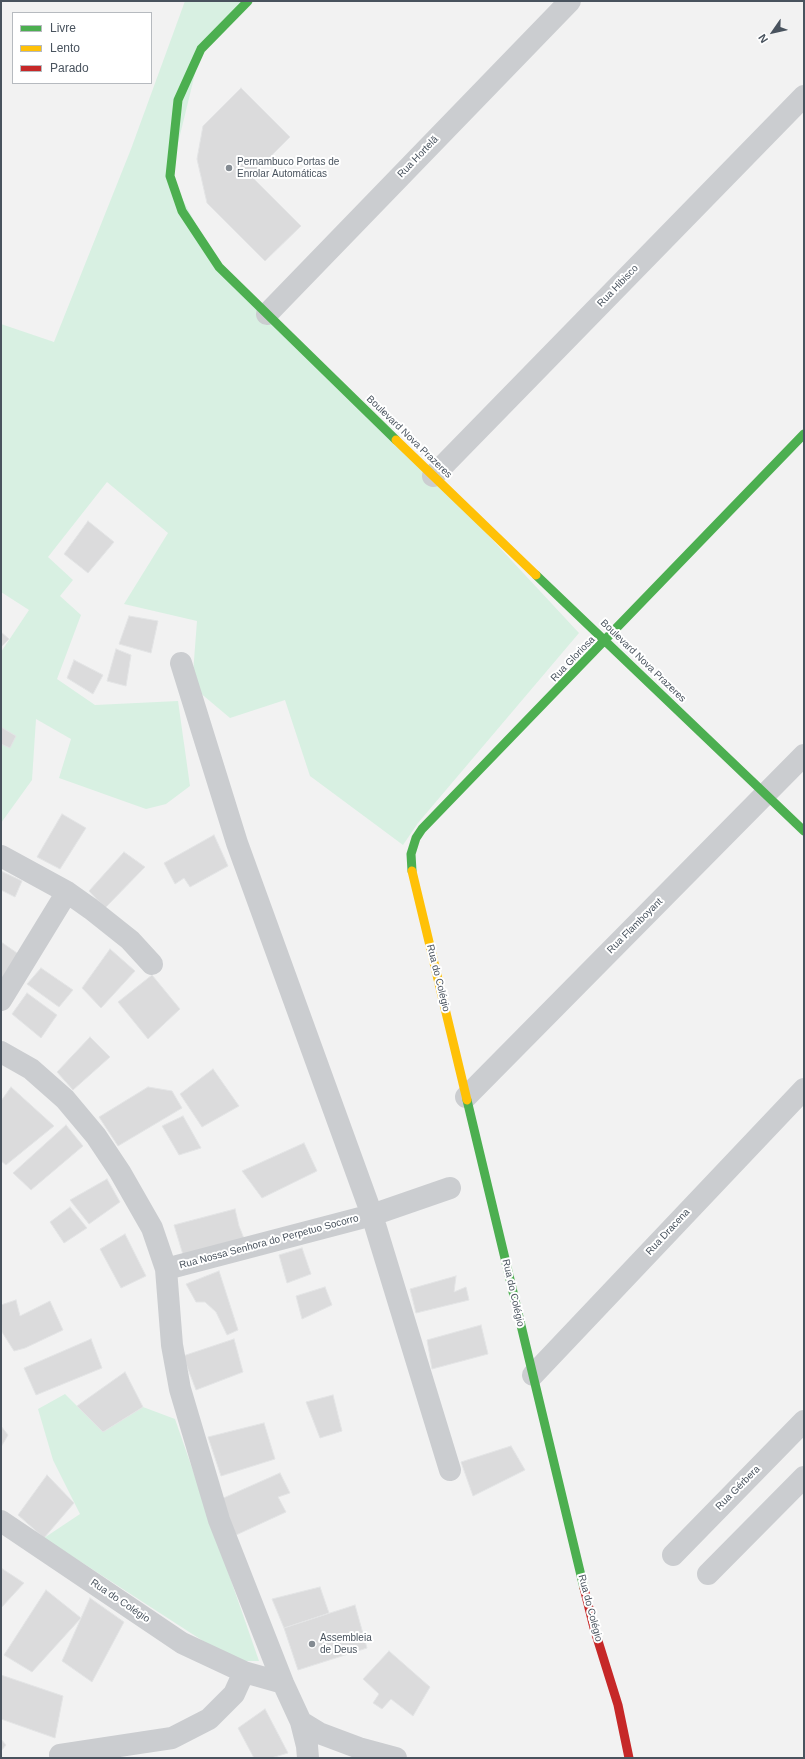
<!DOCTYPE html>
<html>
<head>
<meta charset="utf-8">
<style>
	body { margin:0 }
	#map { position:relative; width:805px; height:1759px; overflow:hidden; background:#f2f2f2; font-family:Helvetica,sans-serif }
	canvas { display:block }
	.frame { position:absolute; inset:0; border:2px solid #49535e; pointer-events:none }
	.legend { position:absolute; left:12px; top:12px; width:140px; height:72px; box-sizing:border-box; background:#fff; border:1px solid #b6babf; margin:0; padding:5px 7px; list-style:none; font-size:12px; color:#49535e }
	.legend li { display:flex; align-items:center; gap:8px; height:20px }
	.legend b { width:20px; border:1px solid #b6babf }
	.north { position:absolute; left:753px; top:12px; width:40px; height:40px; -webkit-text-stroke:3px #fff; paint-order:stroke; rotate:236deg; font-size:11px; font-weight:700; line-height:16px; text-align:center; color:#49535e }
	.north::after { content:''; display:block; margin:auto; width:14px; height:18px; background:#49535e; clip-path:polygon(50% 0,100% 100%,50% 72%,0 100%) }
</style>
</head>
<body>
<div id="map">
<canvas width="805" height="1759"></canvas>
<div class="frame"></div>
<ul class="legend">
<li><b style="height:5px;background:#4caf50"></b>Livre</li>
<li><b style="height:5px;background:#ffc107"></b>Lento</li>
<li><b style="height:5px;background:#c62828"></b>Parado</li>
</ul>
<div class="north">N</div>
</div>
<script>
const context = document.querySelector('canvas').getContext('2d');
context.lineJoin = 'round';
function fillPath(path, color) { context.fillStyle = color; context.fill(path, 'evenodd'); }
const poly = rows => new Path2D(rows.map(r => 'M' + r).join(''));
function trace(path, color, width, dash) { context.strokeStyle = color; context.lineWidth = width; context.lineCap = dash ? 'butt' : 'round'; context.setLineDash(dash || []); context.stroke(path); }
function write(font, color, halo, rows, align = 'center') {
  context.font = font + ' Helvetica,sans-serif'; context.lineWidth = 4; context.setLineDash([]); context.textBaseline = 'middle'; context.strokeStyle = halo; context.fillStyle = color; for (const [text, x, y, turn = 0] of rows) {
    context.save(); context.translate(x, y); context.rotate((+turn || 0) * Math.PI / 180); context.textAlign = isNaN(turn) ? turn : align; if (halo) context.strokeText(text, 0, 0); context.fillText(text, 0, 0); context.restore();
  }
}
const green = poly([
	[185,1,248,1,201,49,170,176,219,267,433,476,579,633,418,823,403,845,310,776,285,700,230,718,192,686,197,621,124,604,168,533,107,482,48,557,73,580,60,596,81,615,57,679,95,705,178,701,190,786,166,804,146,809,59,778,71,739,36,719,32,780,1,823,1,652,29,610,1,592,1,324,54,342,131,149],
	[65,1394,103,1432,143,1407,175,1419,259,1661,234,1661,44,1538,80,1514,53,1460,38,1409]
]);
const building = poly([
	[241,88,290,137,251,176,301,226,265,261,207,203,197,159,203,126,241,88],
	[88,521,114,542,88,573,64,554,88,521],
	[129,616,158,621,151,653,119,644,129,616],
	[1,632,9,639,1,647,1,632],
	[116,649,131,655,126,686,107,681,116,649],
	[74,660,103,675,93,694,67,678,74,660],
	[1,727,16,736,10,748,1,744,1,727],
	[62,814,86,828,60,869,37,857,62,814],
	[214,835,228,866,190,887,184,878,175,884,164,863,214,835],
	[124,852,145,867,105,908,89,891,124,852],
	[1,871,22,881,15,897,1,890,1,871],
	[1,942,20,955,3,978,1,977,1,942],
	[110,949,135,971,101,1008,82,988,110,949],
	[41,968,73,990,59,1007,27,984,41,968],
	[152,975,180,1009,148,1039,118,1002,152,975],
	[27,993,57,1015,41,1038,12,1014,27,993],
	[90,1037,110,1057,73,1090,57,1072,90,1037],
	[213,1069,239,1106,202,1127,180,1094,213,1069],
	[11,1087,54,1126,6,1165,1,1161,1,1101,11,1087],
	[148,1087,172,1091,182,1108,118,1146,99,1117,148,1087],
	[183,1116,201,1148,179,1155,162,1126,183,1116],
	[66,1125,83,1146,31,1190,13,1173,66,1125],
	[304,1143,317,1171,262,1198,242,1171,304,1143],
	[107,1179,120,1202,89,1224,70,1200,107,1179],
	[70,1207,87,1228,64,1243,50,1222,70,1207],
	[235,1209,239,1226,245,1241,184,1258,174,1225,235,1209],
	[125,1234,146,1276,121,1288,100,1249,125,1234],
	[302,1248,311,1274,287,1283,279,1255,302,1248],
	[219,1271,238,1330,227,1335,216,1312,205,1302,196,1302,186,1284,219,1271],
	[456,1276,454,1292,466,1287,469,1300,416,1313,410,1289,456,1276],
	[325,1287,332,1305,302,1319,296,1296,325,1287],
	[16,1300,20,1316,50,1301,63,1330,25,1348,14,1351,2,1332,1,1305,16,1300],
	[481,1325,488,1354,432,1369,427,1340,481,1325],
	[91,1339,102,1368,36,1395,24,1368,91,1339],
	[234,1339,243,1372,196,1390,183,1356,234,1339],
	[125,1372,143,1407,103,1432,77,1406,125,1372],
	[333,1395,342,1431,320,1438,306,1402,333,1395],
	[264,1423,275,1459,221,1476,208,1437,264,1423],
	[1,1426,8,1435,1,1447,1,1426],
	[511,1446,525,1470,473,1496,461,1462,511,1446],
	[280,1473,290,1493,278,1497,286,1512,236,1535,219,1500,280,1473],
	[47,1475,74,1503,44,1538,18,1515,47,1475],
	[1,1568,24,1583,1,1608,1,1568],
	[320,1587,329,1613,284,1628,272,1599,320,1587],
	[46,1590,81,1618,32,1672,4,1655,46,1590],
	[90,1598,124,1622,92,1682,62,1661,90,1598],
	[355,1605,367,1648,298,1670,284,1628,355,1605],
	[389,1651,430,1687,413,1716,391,1699,382,1709,373,1703,379,1694,363,1679,389,1651],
	[1,1675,63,1696,55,1738,1,1719,1,1675],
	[265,1709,288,1753,271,1758,254,1758,238,1728,265,1709],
	[1,1739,6,1745,1,1751,1,1739]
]);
const street = poly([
	[267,314,570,1],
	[433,476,804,96],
	[181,663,237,843,372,1215,450,1470],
	[1,856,67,892,91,909,130,940,152,964],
	[1,1000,67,892],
	[1,1052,31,1069,65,1099,96,1136,120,1172,152,1228,166,1269,172,1345,180,1389,219,1520,283,1683,301,1722,307,1746,308,1758],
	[466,1097,804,755],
	[166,1269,372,1215,450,1188],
	[533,1375,804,1089],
	[1,1521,182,1643,244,1672,283,1683],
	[673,1555,804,1421],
	[708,1574,804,1477],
	[301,1722,319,1733,359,1748,396,1758],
	[60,1755,172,1738,209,1719,234,1694,244,1672]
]);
const fast = poly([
	[248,1,201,49,178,100,170,176,182,211,219,267,396,440],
	[536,575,804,831],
	[412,871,411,854,416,838,422,829,804,434],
	[467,1100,584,1588]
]);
const slow = poly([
	[396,440,536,575],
	[412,871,467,1100]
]);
const jam = poly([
	[584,1588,594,1628,618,1705,629,1758]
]);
const markers = [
	[229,168,4,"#848b92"],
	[312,1644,4,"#848b92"]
];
const streetNames = [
	["Rua Hortelã",418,157,-46],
	["Rua Hibisco",618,286,-46],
	["Boulevard Nova Prazeres",409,437,44],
	["Rua Gloriosa",573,659,-46],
	["Boulevard Nova Prazeres",643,661,44],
	["Rua Flamboyant",635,926,-45],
	["Rua do Colégio",438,978,76],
	["Rua Dracena",668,1232,-47],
	["Rua Nossa Senhora do Perpetuo Socorro",269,1242,-15],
	["Rua do Colégio",513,1293,77],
	["Rua Gérbera",738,1488,-45],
	["Rua do Colégio",120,1601,34],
	["Rua do Colégio",590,1608,75]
];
const poiNames = [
	["Pernambuco Portas de",237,162],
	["Enrolar Automáticas",237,174],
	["Assembleia",320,1638],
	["de Deus",320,1650]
];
fillPath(green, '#d8f0e2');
fillPath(building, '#dbdbdc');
trace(building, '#e3e4e5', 1);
trace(street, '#cbcdd0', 22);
trace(fast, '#4caf50', 9);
trace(slow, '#ffc107', 9);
trace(jam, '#c62828', 9);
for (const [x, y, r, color] of markers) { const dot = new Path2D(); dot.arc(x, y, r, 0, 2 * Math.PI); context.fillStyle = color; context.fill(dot); trace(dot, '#fff', 1.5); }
write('10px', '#49535e', '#fff', streetNames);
write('10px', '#49535e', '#fff', poiNames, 'left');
</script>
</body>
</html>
